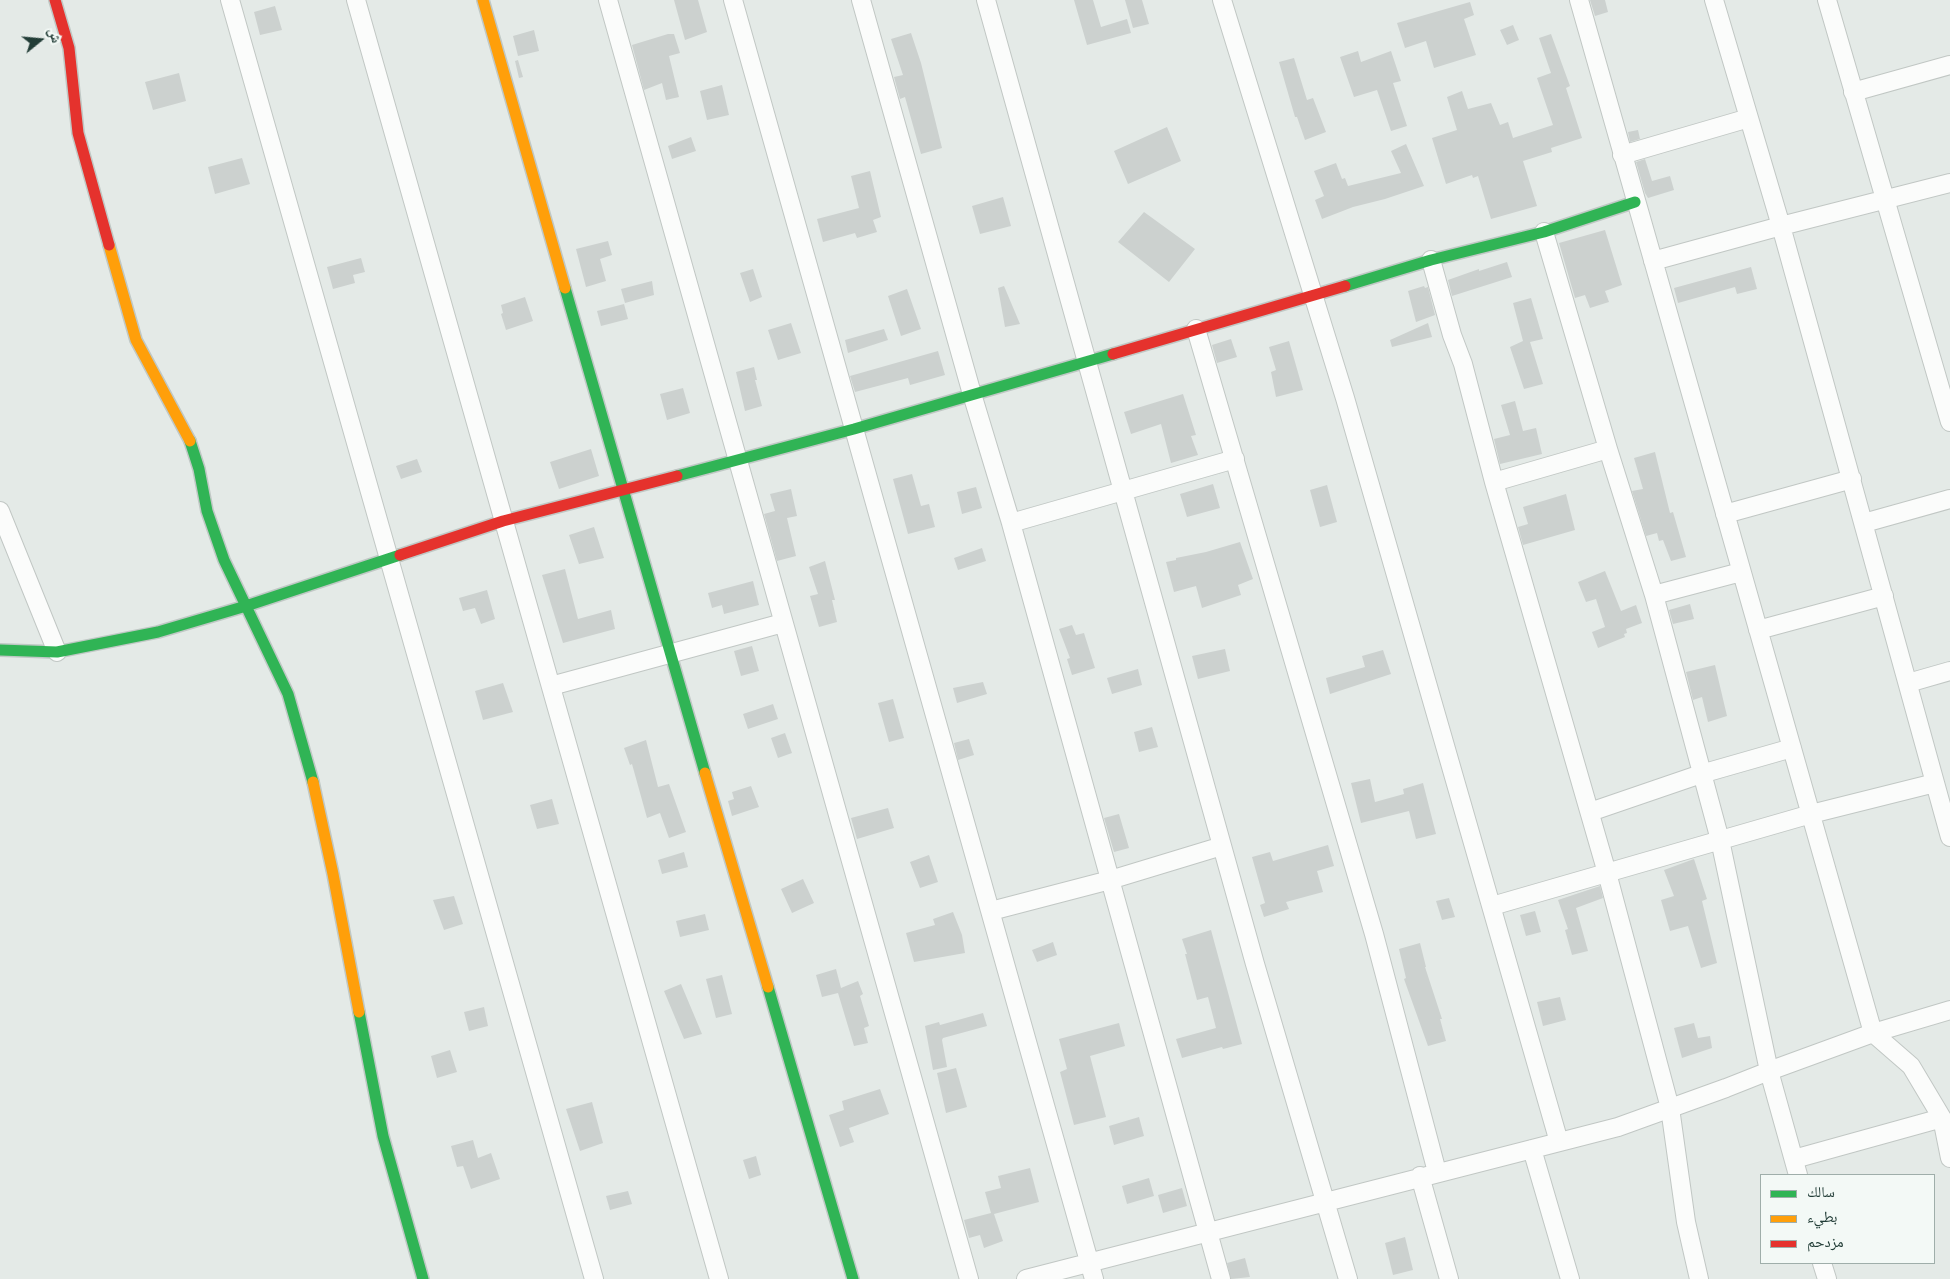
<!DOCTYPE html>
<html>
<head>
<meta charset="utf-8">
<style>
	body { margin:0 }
	#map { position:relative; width:1950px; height:1279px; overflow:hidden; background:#e4eae7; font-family:"Varela Round","Noto Naskh Arabic",sans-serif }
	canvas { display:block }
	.legend { position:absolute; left:1760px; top:1174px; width:175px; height:90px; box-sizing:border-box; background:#f3f9f6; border:1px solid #9faeaa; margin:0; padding:6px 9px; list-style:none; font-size:15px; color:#223d37 }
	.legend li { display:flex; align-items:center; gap:10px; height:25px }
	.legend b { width:25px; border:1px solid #9faeaa }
	.north { position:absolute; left:15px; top:15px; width:50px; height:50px; -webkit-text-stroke:4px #f3f9f6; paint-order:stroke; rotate:73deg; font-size:14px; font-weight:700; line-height:20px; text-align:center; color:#223d37 }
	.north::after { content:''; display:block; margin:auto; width:18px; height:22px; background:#223d37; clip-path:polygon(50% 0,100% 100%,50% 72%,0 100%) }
</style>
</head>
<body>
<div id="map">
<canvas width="1950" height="1279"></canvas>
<ul class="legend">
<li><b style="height:6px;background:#30b455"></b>سالك</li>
<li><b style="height:6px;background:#ff9f0a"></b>بطيء</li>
<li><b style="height:6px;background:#e5322d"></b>مزدحم</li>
</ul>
<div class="north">ش</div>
</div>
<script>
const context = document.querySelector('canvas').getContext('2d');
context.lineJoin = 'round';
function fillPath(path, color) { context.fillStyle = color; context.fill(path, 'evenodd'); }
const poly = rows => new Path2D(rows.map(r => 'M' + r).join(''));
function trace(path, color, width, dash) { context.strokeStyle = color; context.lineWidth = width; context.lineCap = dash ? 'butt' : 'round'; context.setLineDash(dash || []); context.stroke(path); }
const building = poly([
	[674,0,698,0,707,32,685,40],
	[1074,0,1093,0,1101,27,1127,19,1131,33,1087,45],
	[1125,0,1142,0,1149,24,1133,28],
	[1590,0,1605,0,1608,12,1595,16],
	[1470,2,1474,15,1464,19,1476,55,1434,68,1426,41,1405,48,1397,23],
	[275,6,282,30,260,35,254,12],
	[1513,25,1519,40,1507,45,1500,30],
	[534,30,539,51,518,56,513,36],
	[911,33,921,63,942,148,921,154,905,97,900,99,894,77,903,75,891,39],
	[668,34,674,34,680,53,669,56,679,97,666,100,662,83,644,90,632,45],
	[1551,34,1570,86,1566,88,1582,138,1551,148,1552,152,1523,161,1537,206,1491,219,1478,176,1473,178,1472,175,1446,184,1432,138,1457,130,1447,97,1462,91,1468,109,1491,103,1500,125,1508,122,1513,138,1553,125,1537,78,1551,73,1539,38],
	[1358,51,1361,62,1391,51,1401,81,1393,83,1407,126,1391,131,1377,90,1354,97,1340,57],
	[1294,58,1307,100,1313,98,1326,132,1305,140,1297,117,1295,117,1279,62],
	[518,60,523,77,519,78,515,61],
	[179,73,186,101,153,110,145,82],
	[722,85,729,115,707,120,700,91],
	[1167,127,1181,161,1128,184,1114,151],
	[1638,130,1640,139,1630,142,1628,132],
	[691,137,696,151,672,159,668,146],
	[1406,144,1424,186,1385,199,1353,207,1322,219,1315,200,1324,196,1314,171,1336,163,1342,179,1345,178,1348,186,1401,173,1391,151],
	[242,158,250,184,215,194,208,167],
	[1645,159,1652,181,1670,176,1674,190,1648,198,1645,193,1636,162],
	[870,171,881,217,873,220,877,232,857,238,855,233,823,242,817,219,859,208,851,176],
	[1003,197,1011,226,980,234,972,206],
	[1144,212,1195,249,1169,282,1118,242],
	[1605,230,1622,285,1605,291,1609,302,1590,308,1585,295,1575,298,1559,243],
	[608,241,612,255,600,259,606,281,586,287,576,249],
	[361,258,365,272,353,275,355,283,333,289,327,267],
	[1507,262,1512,277,1452,296,1448,280,1479,269,1479,271],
	[1751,267,1757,289,1737,294,1735,287,1678,303,1674,288],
	[753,269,762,297,750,302,740,273],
	[652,281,654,295,625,303,621,289],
	[1004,286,1020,324,1005,327,998,288],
	[1424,286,1425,288,1428,287,1435,315,1416,322,1408,291],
	[907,289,921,329,901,336,888,296],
	[525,297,533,321,506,330,501,314,503,313,501,305],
	[1531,298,1543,339,1530,342,1543,384,1524,389,1510,347,1523,341,1513,303],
	[624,304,628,319,601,326,597,311],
	[791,323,801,353,778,360,768,330],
	[1428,323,1432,337,1392,347,1390,340],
	[884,329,888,340,848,353,845,340],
	[1231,339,1237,357,1217,363,1212,345],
	[1289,341,1303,390,1276,397,1271,372,1276,370,1269,347],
	[938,351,945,375,910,385,908,378,855,392,850,376],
	[754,367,757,380,755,380,762,406,745,411,736,372],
	[683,388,690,413,667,420,660,394],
	[1183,394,1196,435,1191,436,1198,455,1171,463,1161,424,1131,434,1124,412],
	[1515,401,1523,431,1536,428,1542,454,1500,464,1494,439,1510,435,1501,405],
	[591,449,599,476,559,489,550,462],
	[1655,452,1670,513,1673,512,1686,557,1671,561,1663,540,1659,541,1657,533,1646,536,1632,491,1643,489,1634,458],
	[417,459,422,472,401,479,396,466],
	[912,474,921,506,929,504,935,527,908,534,893,479],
	[1213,484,1220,508,1187,517,1180,494],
	[1327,485,1337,522,1320,527,1310,490],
	[976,487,982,508,962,514,957,492],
	[791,489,797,516,787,518,796,556,777,561,764,514,775,511,770,494],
	[1566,494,1575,530,1523,545,1518,527,1528,524,1523,507],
	[594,527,604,558,579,564,569,535],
	[1240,542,1253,579,1238,585,1241,595,1202,608,1196,586,1174,592,1166,562,1176,560,1176,558,1206,552],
	[982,548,986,561,958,570,954,558],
	[825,561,835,600,832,600,837,622,819,627,810,596,818,594,809,567],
	[565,569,578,619,611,610,615,629,563,643,542,575],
	[1605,571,1621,611,1636,605,1642,623,1626,629,1627,633,1624,634,1625,637,1598,648,1592,632,1605,627,1596,599,1586,602,1578,582],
	[753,581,759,605,724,614,722,605,712,608,708,593],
	[487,590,495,619,481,624,475,608,463,611,459,598],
	[1690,604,1694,619,1673,624,1669,610],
	[1072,625,1076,635,1084,633,1095,668,1072,675,1067,659,1070,658,1059,629],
	[752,646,759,671,741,676,734,651],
	[1225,649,1230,671,1198,679,1192,656],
	[1383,650,1391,674,1330,694,1326,678,1365,667,1362,656],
	[1715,665,1727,716,1708,722,1702,697,1693,700,1686,672],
	[1138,669,1142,685,1112,694,1107,678],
	[983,682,987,694,957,703,953,688],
	[503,683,513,712,483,720,475,691],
	[893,699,904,738,889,742,878,703],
	[773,704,778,719,748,729,743,714],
	[1152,727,1158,747,1139,752,1134,732],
	[785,733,792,753,778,758,771,738],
	[969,739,974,755,958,760,954,743],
	[646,740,658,787,669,784,686,832,669,838,660,813,647,818,632,764,630,765,624,748],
	[1370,779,1375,802,1404,794,1403,789,1423,783,1436,834,1416,839,1409,811,1361,823,1351,783],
	[751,786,759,807,732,816,728,801,734,799,732,792],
	[552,799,559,824,537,829,530,805],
	[888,808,894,828,857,839,851,818],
	[1119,814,1129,848,1114,852,1104,818],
	[1328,845,1334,866,1317,871,1323,892,1286,902,1289,909,1264,917,1260,905,1265,903,1252,857,1270,852,1273,861],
	[684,852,688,867,662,874,658,860],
	[929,855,938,882,920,888,910,862],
	[1694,859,1707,899,1702,901,1717,963,1701,968,1688,926,1670,931,1661,900,1674,896,1664,870],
	[803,879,814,903,792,913,781,889],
	[1600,886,1603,898,1576,908,1588,951,1572,955,1565,930,1568,929,1558,900],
	[454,896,463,924,444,930,433,900],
	[1449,898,1455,917,1442,920,1436,901],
	[1535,911,1541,932,1526,936,1520,915],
	[953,912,962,935,965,953,914,962,906,933,935,925,933,919],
	[705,914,709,930,680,937,676,921],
	[1211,930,1242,1044,1223,1049,1222,1047,1182,1058,1176,1039,1216,1028,1208,997,1197,1000,1185,954,1187,954,1182,939],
	[1053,942,1057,955,1037,962,1032,950],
	[1420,943,1426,967,1425,967,1442,1019,1440,1019,1446,1041,1428,1046,1404,979,1406,978,1399,949],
	[836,969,841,988,858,981,863,994,860,996,869,1026,864,1028,868,1043,854,1046,838,993,822,997,816,975],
	[722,975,732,1014,716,1018,706,979],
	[681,984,702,1034,684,1039,664,991],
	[1560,997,1566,1020,1543,1026,1537,1002],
	[484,1007,488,1026,469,1031,464,1012],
	[983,1013,987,1026,943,1038,942,1040,947,1067,933,1070,925,1026,939,1022,940,1025],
	[1119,1023,1125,1046,1090,1056,1106,1117,1074,1125,1060,1072,1067,1069,1059,1039],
	[1694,1023,1698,1038,1710,1036,1712,1048,1682,1058,1674,1028],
	[450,1050,457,1072,437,1078,431,1056],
	[956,1068,967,1107,946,1113,937,1073],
	[880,1089,889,1114,849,1128,854,1142,840,1147,829,1115,844,1110,842,1101],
	[592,1102,603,1143,580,1151,566,1109],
	[1139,1117,1144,1136,1114,1145,1109,1126],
	[473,1140,478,1158,491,1153,500,1179,471,1189,463,1166,457,1167,451,1146],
	[756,1156,761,1175,749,1179,743,1160],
	[1030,1168,1039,1202,994,1214,1003,1241,984,1248,980,1235,969,1238,964,1220,991,1213,985,1192,1001,1188,998,1176],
	[1149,1178,1154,1196,1127,1204,1122,1186],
	[1182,1188,1187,1206,1163,1213,1158,1195],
	[628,1191,632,1204,610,1210,606,1196],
	[1405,1237,1413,1270,1393,1275,1385,1243],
	[1245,1258,1250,1277,1231,1279,1227,1263]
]);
const street = poly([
	[230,0,594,1279],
	[356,0,719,1279],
	[608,0,969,1279],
	[733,0,1094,1279],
	[861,0,972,394,1011,523,1221,1279],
	[986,0,1255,964,1348,1279],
	[1222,0,1345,398,1559,1142],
	[1579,0,1873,1033,1911,1066,1942,1118,1950,1158],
	[1714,0,1781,226,1950,837],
	[1827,0,1950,422],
	[1853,92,1950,65],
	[1622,155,1749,118],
	[1544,232,1608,449,1654,595,1720,840,1769,1071,1798,1175],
	[1431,260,1452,335,1463,364,1494,482,1607,873,1670,1108,1686,1222,1699,1279],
	[1653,261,1781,226,1950,183],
	[1196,329,1374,934,1437,1172],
	[1494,482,1608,449],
	[0,511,57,652],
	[1725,514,1852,479],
	[1011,523,1235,459],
	[1864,523,1950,499],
	[1654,595,1741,572],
	[1758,630,1884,596],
	[1908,683,1950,671],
	[551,686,783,623],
	[1590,812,1701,774,1792,748],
	[1492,906,1811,814,1935,783],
	[991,911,1110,880,1222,846],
	[1532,1149,1570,1279],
	[1794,1159,1942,1118],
	[1420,1176,1449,1279],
	[1822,1263,1827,1279],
	[1026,1279,1618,1127,1726,1088,1769,1071,1873,1033,1950,1010]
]);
const fast = poly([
	[1345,286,1431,260,1544,232,1635,202],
	[565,288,705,773],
	[190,441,199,469,207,511,224,560,288,694,313,782],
	[677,476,854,429,1113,354],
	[0,650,57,652,158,632,246,606,400,555],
	[768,987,853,1279],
	[359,1012,383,1136,423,1279]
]);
const slow = poly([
	[483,0,565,288],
	[109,245,136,340,190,441],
	[705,773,768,987],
	[313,782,333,874,359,1012]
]);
const jam = poly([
	[55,0,69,48,78,133,109,245],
	[1113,354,1345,286],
	[400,555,503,521,677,476]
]);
fillPath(building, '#ccd1cf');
trace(street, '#c1c7c4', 20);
trace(fast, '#c0c8c5', 14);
trace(slow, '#c0c8c5', 14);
trace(jam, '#c0c8c5', 14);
trace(street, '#fbfcfb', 18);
trace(fast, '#30b455', 11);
trace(slow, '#ff9f0a', 11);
trace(jam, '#e5322d', 11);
</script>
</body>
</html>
